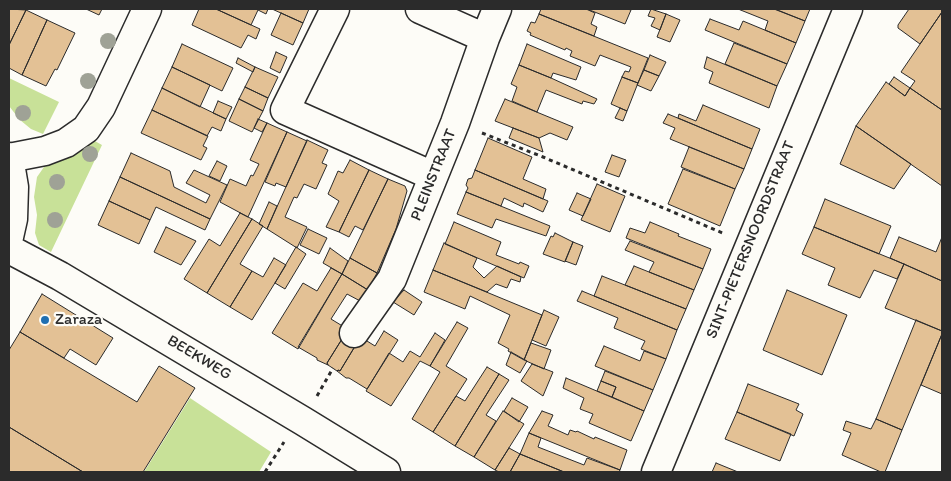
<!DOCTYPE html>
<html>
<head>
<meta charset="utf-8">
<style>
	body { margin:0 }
	#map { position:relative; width:951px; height:481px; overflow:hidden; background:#fdfcf7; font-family:Itim,sans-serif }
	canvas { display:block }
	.frame { position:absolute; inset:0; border:10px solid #2b2b2b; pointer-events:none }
</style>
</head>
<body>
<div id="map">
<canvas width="951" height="481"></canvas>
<div class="frame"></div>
</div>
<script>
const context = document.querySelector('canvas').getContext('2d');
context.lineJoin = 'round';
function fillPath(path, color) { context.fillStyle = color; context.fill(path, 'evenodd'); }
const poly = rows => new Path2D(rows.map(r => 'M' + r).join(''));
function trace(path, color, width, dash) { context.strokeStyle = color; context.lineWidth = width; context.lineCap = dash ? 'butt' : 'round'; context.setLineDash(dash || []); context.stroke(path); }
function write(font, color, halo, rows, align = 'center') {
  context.font = font + ' Itim,sans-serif'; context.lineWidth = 4.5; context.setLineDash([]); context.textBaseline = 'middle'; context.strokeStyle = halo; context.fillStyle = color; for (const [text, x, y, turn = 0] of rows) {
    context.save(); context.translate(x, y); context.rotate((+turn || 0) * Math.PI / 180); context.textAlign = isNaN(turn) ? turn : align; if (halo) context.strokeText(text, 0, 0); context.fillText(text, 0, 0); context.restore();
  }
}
const green = poly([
	[9,78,59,102,43,134,31,129,20,120,9,106],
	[93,140,102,145,51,252,39,245,35,233,37,215,34,197,37,177,44,167,80,151],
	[190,398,271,452,259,472,144,472]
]);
const building = poly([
	[9,9,26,10,9,45,9,9],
	[86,9,102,9,99,15,86,9],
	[199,9,216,9,260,29,256,39,248,35,241,48,192,25,199,9],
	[216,9,268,9,266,14,258,10,251,25,216,9],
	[272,9,309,9,303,23,272,9],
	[541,9,586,9,595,13,591,24,597,27,594,36,539,14,541,9],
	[587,9,627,9,631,10,625,24,587,9],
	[651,9,666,14,660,30,651,26,655,18,648,16,651,9],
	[738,9,774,9,805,21,796,43,765,30,768,21,738,9],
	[775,9,810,9,805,21,775,9],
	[909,9,942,9,942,12,920,44,898,28,898,25,909,9],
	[26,10,47,20,22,75,9,68,9,45,26,10],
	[942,12,942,110,910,88,915,81,901,72,942,12],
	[281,13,303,23,293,45,271,35,281,13],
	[539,14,648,58,638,83,622,77,625,71,629,72,631,67,600,55,595,66,570,56,572,51,566,48,565,50,530,35,531,33,527,31,531,22,535,23,539,14],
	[666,14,680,20,670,42,657,37,666,14],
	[710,19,739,30,743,21,796,43,787,64,705,30,710,19],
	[47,20,75,33,57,70,55,69,46,86,22,75,47,20],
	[734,43,787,64,777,86,725,64,734,43],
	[182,44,233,68,222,91,172,67,182,44],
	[527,44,581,67,576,80,553,73,551,78,519,65,527,44],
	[276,52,287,57,280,73,270,68,276,52],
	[650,55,666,62,659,76,644,70,650,55],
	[707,57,777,86,769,108,709,83,713,72,704,68,707,57],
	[238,58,255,67,253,72,236,63,238,58],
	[519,65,551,78,597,99,594,104,583,101,582,104,546,90,537,112,512,101,517,87,511,84,519,65],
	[172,67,210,85,200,107,162,88,172,67],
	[255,67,278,77,268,98,245,87,255,67],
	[644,70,659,76,651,91,637,85,644,70],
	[622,77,638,83,627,111,611,104,622,77],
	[894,77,910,88,905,96,889,84,894,77],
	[886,82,905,96,910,88,942,110,942,186,856,126,886,82],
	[245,87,268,98,263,111,239,99,245,87],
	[162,88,226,119,221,131,212,127,207,136,152,110,162,88],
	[239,99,263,111,252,132,229,121,239,99],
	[505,99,573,127,567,140,550,133,539,138,495,121,505,99],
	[218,101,232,107,226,119,213,113,218,101],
	[703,105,760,129,752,149,678,118,679,114,696,121,703,105],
	[620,108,627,111,623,121,615,118,620,108],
	[152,110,208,136,203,146,207,148,201,160,141,133,152,110],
	[668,114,752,149,744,169,670,139,675,128,663,123,668,114],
	[258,119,267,123,262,132,254,128,258,119],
	[267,123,287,132,248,217,220,202,230,179,246,186,251,175,253,176,259,164,250,160,267,123],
	[856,126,911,164,894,189,840,164,856,126],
	[513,128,539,138,543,152,509,138,513,128],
	[287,132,307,141,286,187,276,183,275,186,265,182,287,132],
	[488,138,532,157,523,179,546,189,543,199,475,170,488,138],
	[307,140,328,150,322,163,327,165,316,189,304,184,297,198,294,197,285,217,307,227,297,248,267,229,307,140],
	[689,147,744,169,735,189,681,167,689,147],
	[131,153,170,171,174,187,206,203,210,195,186,183,194,170,227,185,210,219,120,177,131,153],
	[612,155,626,160,619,177,605,172,612,155],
	[350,160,369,170,339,232,326,227,339,201,328,194,338,171,343,173,350,160],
	[217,161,227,166,220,181,209,176,217,161],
	[683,169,735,189,720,226,668,204,683,169],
	[369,170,388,179,363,230,355,226,349,237,339,232,369,170],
	[475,170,548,201,543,212,524,203,523,207,504,198,501,206,466,192,468,188,466,185,468,179,472,178,475,170],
	[120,177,210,219,205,230,156,207,150,220,109,201,120,177],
	[388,179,405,186,407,191,396,229,377,273,350,258,388,179],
	[597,184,625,196,610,232,581,220,597,184],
	[466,192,550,226,546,236,496,219,492,228,457,214,466,192],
	[577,193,591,199,583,216,569,210,577,193],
	[825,199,891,226,879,254,814,227,825,199],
	[109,201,150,220,139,244,98,225,109,201],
	[269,202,277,206,267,229,259,224,269,202],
	[240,213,252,219,207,293,184,279,209,239,220,246,240,213],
	[252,219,263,226,240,264,252,271,230,307,207,293,252,219],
	[454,222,501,242,496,255,519,264,520,262,529,266,524,278,445,244,454,222],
	[650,222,679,234,678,236,711,249,703,269,626,238,630,228,645,233,650,222],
	[166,227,196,241,181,265,154,252,166,227],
	[814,227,904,264,897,279,874,270,860,298,828,285,835,268,802,254,814,227],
	[308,229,327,238,319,254,300,245,308,229],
	[555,233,573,242,565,262,543,254,551,236,553,237,555,233],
	[899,237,936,252,942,237,942,281,890,258,899,237],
	[630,241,703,269,694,290,649,272,654,262,625,250,630,241],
	[573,242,583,246,576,265,565,261,573,242],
	[444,243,477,258,473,267,484,278,497,266,521,277,520,282,511,279,507,288,496,284,487,292,433,270,444,243],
	[296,247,306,254,285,289,275,283,296,247],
	[330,248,348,261,342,274,323,263,330,248],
	[274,258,286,265,252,320,230,307,252,271,263,277,274,258],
	[350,258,377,273,368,290,342,274,350,258],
	[904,264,942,281,942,331,885,308,904,264],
	[634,266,694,290,686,309,625,285,634,266],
	[331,268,342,274,298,349,272,333,303,283,317,291,331,268],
	[433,270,542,315,524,360,508,351,509,349,498,343,510,315,470,296,465,309,424,292,433,270],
	[342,274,368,290,362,302,347,294,331,319,349,330,347,331,327,363,328,365,317,360,317,358,298,347,342,274],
	[602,276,686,309,677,330,594,296,602,276],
	[404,290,422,302,414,315,393,302,404,290],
	[787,290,847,315,822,375,763,350,787,290],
	[582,291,677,330,666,359,641,349,645,341,614,328,618,318,577,301,582,291],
	[42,294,113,338,96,365,70,349,64,358,20,332,42,294],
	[544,310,559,317,546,346,532,340,544,310],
	[916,320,942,331,942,334,902,430,876,419,916,320],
	[457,322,468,328,446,366,467,379,433,432,412,419,440,372,430,366,457,322],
	[347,331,360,338,340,371,338,370,337,371,328,365,327,363,347,331],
	[384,331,398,340,367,389,349,378,346,378,337,371,338,370,340,371,360,338,359,336,375,346,384,331],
	[20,332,137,402,159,366,195,388,143,472,83,472,9,427,9,350,20,332],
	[435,333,445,340,430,366,420,361,391,406,366,391,389,353,403,362,410,351,420,357,435,333],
	[942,334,942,394,921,385,942,334],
	[531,343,551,350,544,369,524,360,531,343],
	[604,346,640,361,644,351,666,359,653,390,595,366,604,346],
	[511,352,527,361,520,373,506,365,511,352],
	[532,364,553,372,543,396,521,381,532,364],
	[487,367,499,374,455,446,433,432,456,396,465,401,487,367],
	[605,371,653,390,644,411,612,397,616,387,601,381,605,371],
	[499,374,509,380,486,415,496,421,474,457,455,446,499,374],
	[566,378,644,411,631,441,589,423,593,414,580,409,584,398,563,388,566,378],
	[601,381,616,387,612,397,597,391,601,381],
	[748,384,799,404,796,410,803,414,794,436,737,412,748,384],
	[512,398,528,407,519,422,504,411,512,398],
	[503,411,524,424,495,470,474,457,503,411],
	[542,411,553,415,548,426,568,435,570,430,576,432,577,431,594,439,595,437,627,450,620,470,529,433,542,411],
	[737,412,791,434,780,461,725,439,737,412],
	[876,419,902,430,885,472,881,472,842,455,851,433,843,430,846,421,871,429,876,419],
	[9,427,83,472,9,472,9,427],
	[529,433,541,438,538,447,584,465,587,458,620,470,619,472,564,472,520,454,529,433],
	[509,448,520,454,510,472,499,472,495,470,509,448],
	[520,454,564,472,510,472,520,454],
	[716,463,738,472,712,472,716,463]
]);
const path = poly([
	[482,133,543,157,725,234],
	[317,396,333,368],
	[265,472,284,442]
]);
const minor = poly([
	[335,9,285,110,433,176],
	[420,9,485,38],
	[9,157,14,187,13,219,9,237],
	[9,158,45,151,66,143,86,129,101,107,147,9],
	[9,249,60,276,303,421,386,472],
	[354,333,392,279,455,123,485,38,497,9],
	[656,472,848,9]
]);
const trees = [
	[108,41],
	[88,81],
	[23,113],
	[90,154],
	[57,182],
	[55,220]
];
const markers = [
	[45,320,5,"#1f6fb2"]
];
const streetNames = [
	["PLEINSTRAAT",434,175,-68],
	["SINT-PIETERSNOORDSTRAAT",751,240,-68],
	["BEEKWEG",199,358,31]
];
const poiNames = [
	["Zaraza",55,320]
];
fillPath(green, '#c8e198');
fillPath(building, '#e3c195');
trace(building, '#2b2b2b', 1);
trace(minor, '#2b2b2b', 31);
trace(path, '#2b2b2b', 3, [4, 4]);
trace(minor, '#fdfcf7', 28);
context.fillStyle = '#9fa296';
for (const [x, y] of trees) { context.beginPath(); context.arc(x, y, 8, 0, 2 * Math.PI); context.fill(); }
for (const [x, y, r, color] of markers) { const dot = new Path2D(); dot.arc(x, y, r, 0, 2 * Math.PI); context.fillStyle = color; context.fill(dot); trace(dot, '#fdfcf7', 2); }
write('16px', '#2b2b2b', '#fdfcf7', streetNames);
write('16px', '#2b2b2b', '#fdfcf7', poiNames, 'left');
</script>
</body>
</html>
